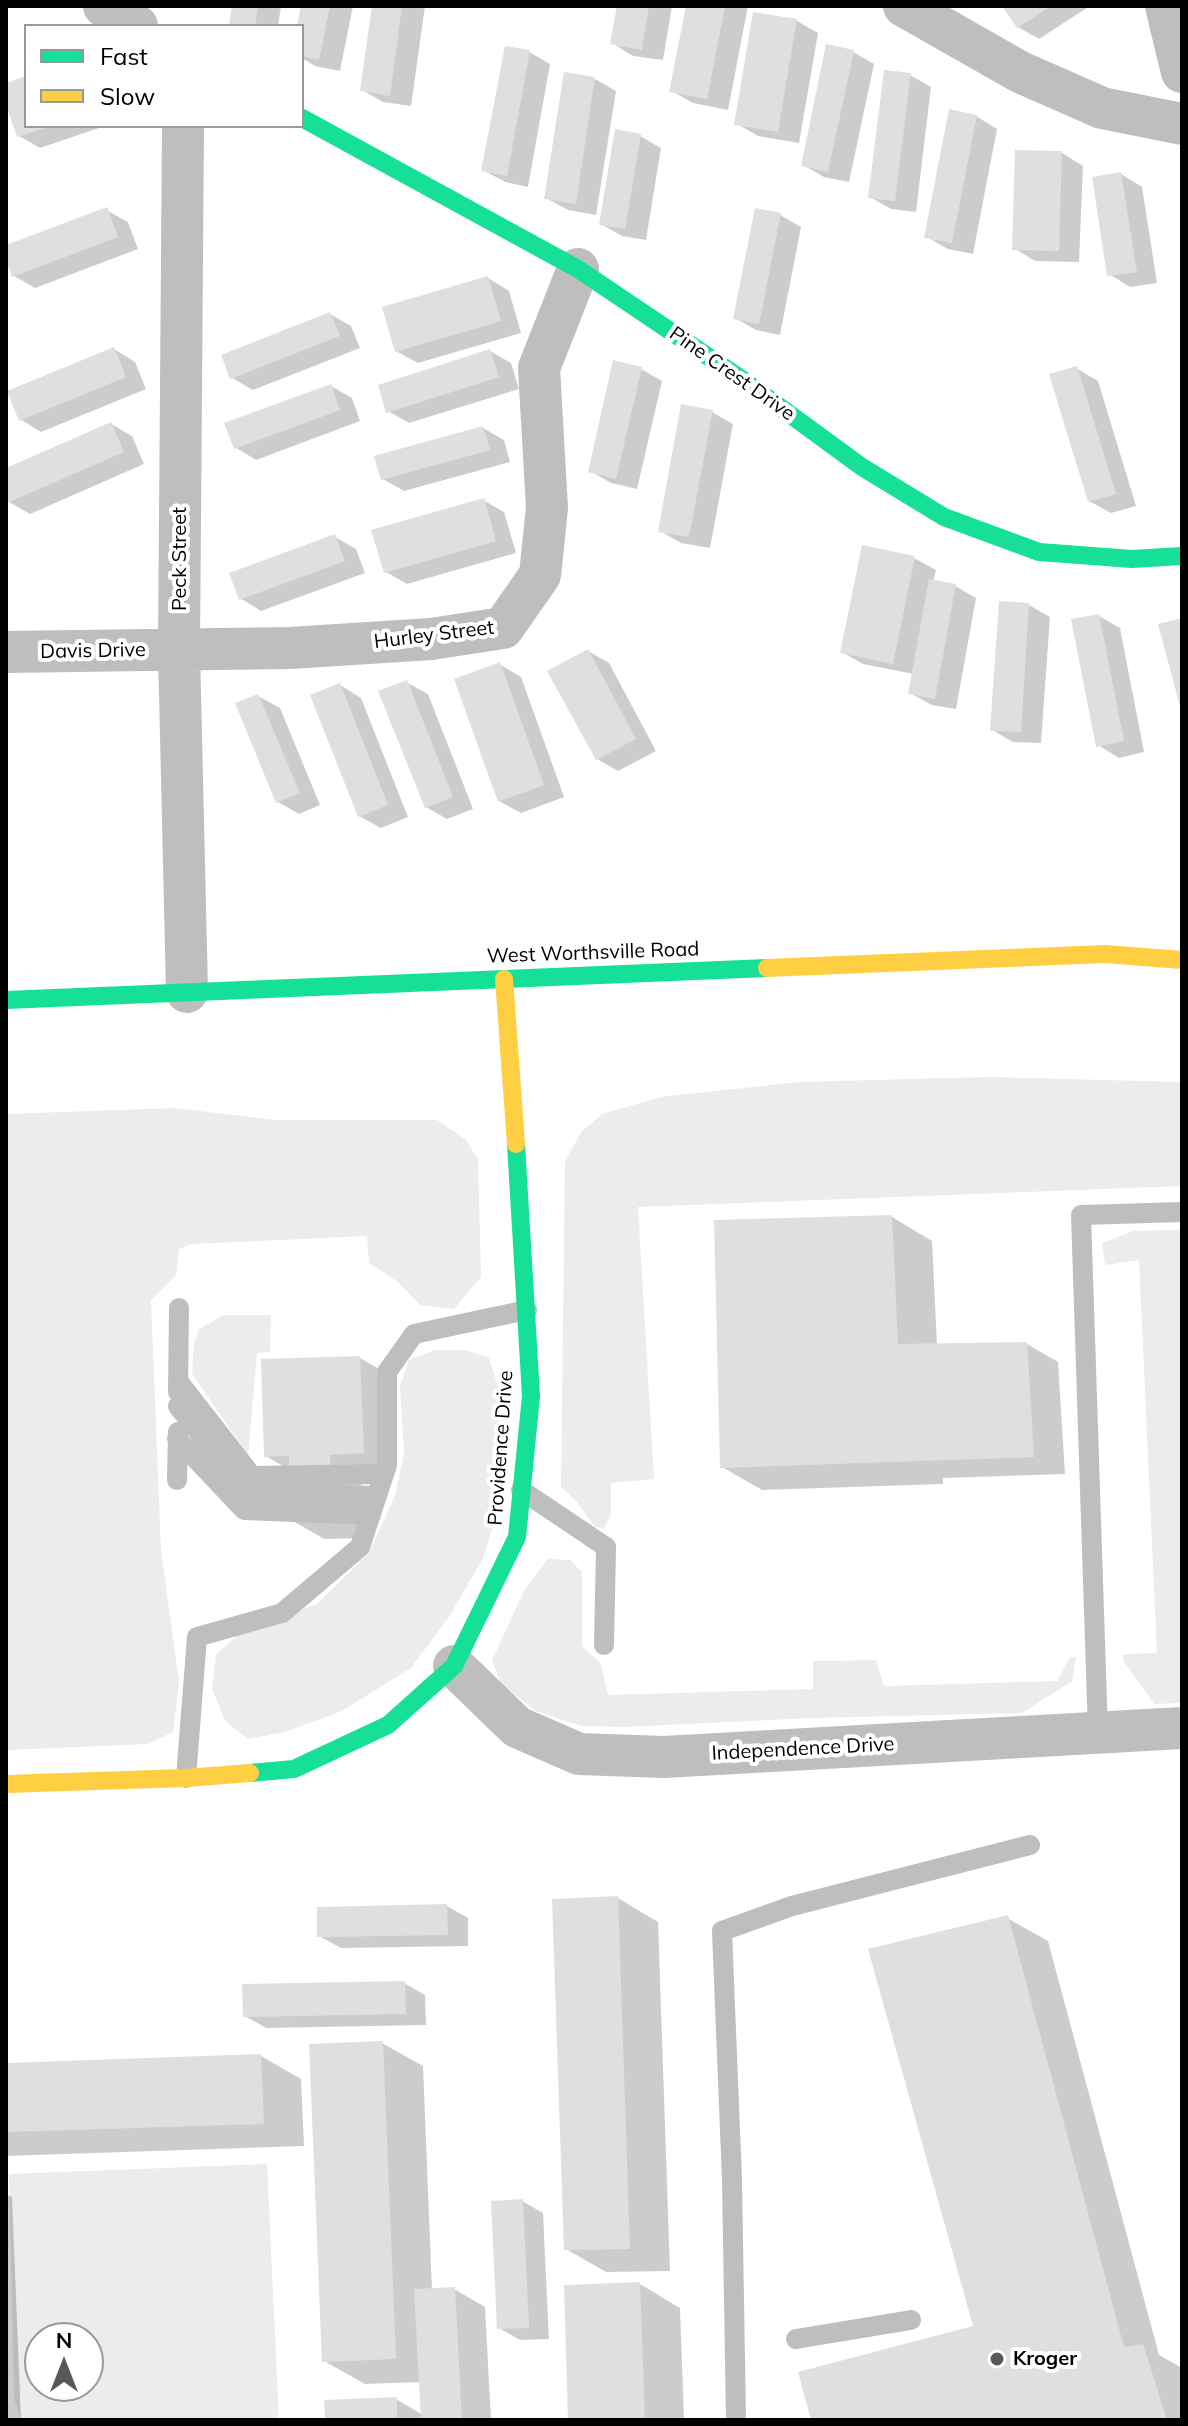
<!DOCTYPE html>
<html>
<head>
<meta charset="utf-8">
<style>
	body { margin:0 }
	#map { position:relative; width:1188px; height:2426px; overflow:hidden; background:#fff; font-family:Mulish,sans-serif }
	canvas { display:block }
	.frame { position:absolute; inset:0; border:8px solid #000; pointer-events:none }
	.legend { position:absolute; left:24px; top:24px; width:280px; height:104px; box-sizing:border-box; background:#fff; border:2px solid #999; margin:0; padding:10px 14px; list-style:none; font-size:24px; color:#000 }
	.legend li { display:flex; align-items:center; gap:16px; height:40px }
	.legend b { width:40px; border:2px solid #999 }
	.north { position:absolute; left:24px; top:2322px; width:80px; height:80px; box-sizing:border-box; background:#fff; border:2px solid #999; border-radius:50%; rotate:0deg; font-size:22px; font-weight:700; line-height:32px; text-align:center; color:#000 }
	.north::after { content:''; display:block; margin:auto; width:28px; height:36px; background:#595959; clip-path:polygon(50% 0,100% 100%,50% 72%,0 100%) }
</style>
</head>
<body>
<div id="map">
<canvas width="1188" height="2426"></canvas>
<div class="frame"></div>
<ul class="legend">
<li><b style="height:10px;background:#16e098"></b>Fast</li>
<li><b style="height:10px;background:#ffcf43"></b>Slow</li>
</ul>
<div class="north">N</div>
</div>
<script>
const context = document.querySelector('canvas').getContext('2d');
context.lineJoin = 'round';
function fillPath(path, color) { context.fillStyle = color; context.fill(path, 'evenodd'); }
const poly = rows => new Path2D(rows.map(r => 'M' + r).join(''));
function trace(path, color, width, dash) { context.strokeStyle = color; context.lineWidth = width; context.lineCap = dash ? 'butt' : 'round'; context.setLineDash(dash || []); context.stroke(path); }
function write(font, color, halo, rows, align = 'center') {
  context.font = font + ' Mulish,sans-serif'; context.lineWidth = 8; context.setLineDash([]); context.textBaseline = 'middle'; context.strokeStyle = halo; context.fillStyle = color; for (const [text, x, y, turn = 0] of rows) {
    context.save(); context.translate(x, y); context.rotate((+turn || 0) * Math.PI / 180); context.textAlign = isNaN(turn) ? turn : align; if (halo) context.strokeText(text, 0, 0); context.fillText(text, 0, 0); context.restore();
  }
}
const green = poly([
	[989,1077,1182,1082,1182,1186,638,1207,654,1479,611,1483,611,1515,604,1528,595,1527,576,1501,561,1487,565,1162,581,1132,602,1114,661,1097,799,1082],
	[175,1108,275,1120,437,1120,466,1140,478,1160,481,1277,454,1309,420,1305,398,1282,369,1263,367,1236,192,1244,179,1249,176,1275,151,1300,161,1551,179,1682,173,1732,148,1744,6,1750,6,1114],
	[1182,1230,1182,1703,1154,1704,1123,1660,1123,1654,1157,1653,1139,1260,1105,1265,1102,1243,1133,1231],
	[224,1315,271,1315,270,1352,257,1353,248,1455,192,1374,194,1344,199,1329],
	[434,1350,466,1350,489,1358,503,1402,505,1487,483,1558,449,1617,411,1668,342,1711,285,1732,248,1739,225,1721,212,1689,216,1655,240,1633,317,1604,368,1554,395,1496,404,1453,400,1386,409,1360],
	[548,1559,570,1560,582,1572,582,1646,601,1664,608,1695,813,1689,813,1661,876,1660,884,1686,1057,1681,1070,1657,1076,1657,1072,1681,1022,1713,812,1718,625,1727,581,1726,536,1711,501,1684,492,1660,524,1591],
	[267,2164,279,2420,21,2420,14,2398,9,2174],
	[88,2338,88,2386,40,2386,40,2338]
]);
const shadow = poly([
	[234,6,281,6,278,26,231,26],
	[303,6,353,6,340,71,315,66,302,58,302,26,299,26],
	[374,6,425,6,411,106,383,102,362,90],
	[619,6,672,6,663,60,633,56,612,43],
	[688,6,748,6,728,110,693,103,672,91],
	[1005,6,1090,6,1039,39,1018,27],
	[755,15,797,21,818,33,799,143,758,136,737,124],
	[529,52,550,64,528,187,505,182,483,170],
	[853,52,874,64,849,182,824,177,803,165],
	[910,75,931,87,916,212,891,209,870,197],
	[26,79,26,126,105,126,40,148,19,136,6,99,6,85],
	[595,79,616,91,596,215,568,210,546,198],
	[976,116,997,129,973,254,948,249,927,237],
	[640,136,661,148,646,240,622,236,601,224],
	[1062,153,1083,166,1079,262,1035,261,1014,248],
	[1121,174,1142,187,1157,283,1130,287,1109,274],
	[106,210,128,222,138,249,35,288,14,276,6,247],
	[780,215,801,227,780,335,756,330,735,318],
	[488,278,509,291,521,333,418,363,396,351],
	[330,314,351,326,360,348,253,390,232,378],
	[114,349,135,362,146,389,41,432,20,419],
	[490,351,511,363,519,389,409,423,388,411],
	[1076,368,1098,381,1136,506,1111,513,1089,501],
	[641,369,662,381,637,489,611,483,590,471],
	[331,386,352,398,360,421,256,460,235,447],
	[712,412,733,424,710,548,681,543,660,531],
	[111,424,132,436,144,464,30,514,9,502,6,495,6,470],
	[483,428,504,440,510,462,404,491,383,479],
	[483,500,504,512,516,553,407,584,386,572],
	[335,537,356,549,365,573,261,611,240,598],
	[914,558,936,570,933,582,955,586,976,598,956,709,932,705,910,693,914,674,863,664,842,652],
	[1029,605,1050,617,1041,743,1013,742,992,730],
	[1099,616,1120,628,1144,752,1119,758,1098,745],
	[588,651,609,663,656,751,618,771,597,759],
	[499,664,521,677,564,797,521,813,499,801],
	[406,682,428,694,473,809,447,819,426,807],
	[340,685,361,698,408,817,381,828,359,816],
	[258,696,280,708,320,805,299,814,278,802],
	[892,1217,932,1241,937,1346,1027,1344,1058,1362,1065,1474,943,1478,943,1484,762,1490,722,1467],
	[360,1358,391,1376,395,1470,361,1472,363,1538,324,1539,293,1521,291,1471,266,1456],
	[618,1898,658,1922,670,2271,606,2272,566,2249],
	[447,1906,468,1918,468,1946,341,1948,319,1936],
	[1007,1918,1048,1941,1159,2355,1182,2368,1182,2420,813,2420,976,2328],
	[404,1983,425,1995,426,2025,266,2028,245,2016],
	[382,2043,423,2066,432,2290,454,2289,485,2307,491,2420,326,2420,396,2399,423,2415,421,2382,365,2384,324,2361],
	[261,2056,301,2079,304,2146,6,2156,6,2065],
	[6,2194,12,2197,21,2420,6,2420],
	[522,2201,543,2213,549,2339,520,2340,499,2328],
	[640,2284,680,2308,684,2420,570,2420]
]);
const building = poly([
	[232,6,258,6,255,26,229,26],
	[301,6,330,6,319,60,302,56,302,26,297,26],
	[372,6,402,6,390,96,360,91],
	[617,6,649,6,642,50,610,44],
	[686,6,725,6,707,99,669,92],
	[1002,6,1051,6,1017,28],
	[753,12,797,19,778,132,734,125],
	[826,44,854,50,828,172,801,166],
	[505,46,530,50,507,176,481,171],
	[884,70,911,73,895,201,868,198],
	[564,72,595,77,576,204,544,199],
	[26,76,26,126,48,127,17,137,6,105,6,83],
	[949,109,977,115,952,243,924,238],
	[615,129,641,134,625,229,599,225],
	[1015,150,1062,151,1059,251,1012,250],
	[1121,172,1137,272,1107,276,1092,177],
	[107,207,118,237,12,277,6,260,6,245],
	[755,208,781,213,759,324,733,319],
	[488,276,501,321,395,352,382,307],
	[330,312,340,336,230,379,221,355],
	[114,347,126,377,19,421,7,391],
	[490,349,499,377,386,413,378,385],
	[613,360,642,367,616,479,588,472],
	[1077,366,1116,494,1088,502,1049,374],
	[331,384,340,410,234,449,224,423],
	[681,404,713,410,689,537,658,532],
	[111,422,124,452,7,503,6,468],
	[483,426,490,450,381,480,374,456],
	[484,498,496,541,384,573,371,530],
	[335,534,345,561,239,600,229,573],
	[862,545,915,556,893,664,840,653],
	[929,579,956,584,935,699,908,694],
	[999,601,1029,603,1021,732,990,731],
	[1099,614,1124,741,1096,747,1071,619],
	[1182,618,1182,709,1181,710,1158,624],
	[588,649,636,739,596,760,547,671],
	[500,662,544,785,498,802,454,679],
	[407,680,453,797,425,808,378,691],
	[340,683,388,805,358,817,310,695],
	[258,694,300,793,276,803,235,703],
	[892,1215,898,1344,1027,1342,1034,1457,720,1468,714,1220],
	[360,1356,364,1453,330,1455,333,1521,291,1522,289,1456,264,1457,261,1359],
	[618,1896,630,2249,564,2250,552,1899],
	[447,1904,448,1935,317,1937,317,1907],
	[1008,1915,1124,2347,1143,2344,1167,2420,811,2420,798,2372,973,2326,868,1949],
	[405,1981,406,2014,243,2017,242,1984],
	[383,2041,396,2359,322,2362,309,2044],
	[261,2054,264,2124,6,2132,6,2063],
	[523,2199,529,2328,497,2329,491,2201],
	[640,2282,645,2420,568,2420,564,2285],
	[455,2287,462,2420,421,2420,414,2289],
	[397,2397,397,2420,325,2420,324,2400]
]);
const lane = poly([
	[178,1381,252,1476,384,1474],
	[178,1392,179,1308],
	[178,1406,246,1493,377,1496],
	[177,1439,244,1510,371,1515],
	[177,1480,178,1432],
	[521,1490,606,1547,604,1645],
	[1098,1733,1081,1215,1182,1212],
	[186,1778,197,1637,282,1613,360,1547,387,1465,387,1372,414,1334,527,1310],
	[796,2339,911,2320],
	[736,2420,732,2180,722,1931,792,1906,1030,1845]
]);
const street = poly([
	[104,6,137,26],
	[904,6,1020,72,1102,108,1182,124],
	[1166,6,1182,72],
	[183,126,179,650,187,992],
	[6,652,290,648,431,639,503,628,540,575,547,508,539,368,578,269],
	[454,1666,517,1727,579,1754,664,1757,1182,1728]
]);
const fast = poly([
	[302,118,578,269,743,380,862,467,944,517,1039,552,1132,559,1182,556],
	[6,1000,767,968],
	[250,1773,294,1769,388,1725,454,1666,517,1537,531,1396,516,1144]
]);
const slow = poly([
	[767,968,1105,954,1182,960],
	[504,979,516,1144],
	[6,1784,186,1778,250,1773]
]);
const markers = [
	[997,2359,8,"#595959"]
];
const streetNames = [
	["Pine Crest Drive",732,374,35],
	["Peck Street",180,559,-90],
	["Hurley Street",434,635,-7],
	["Davis Drive",93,651,-1],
	["West Worthsville Road",593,953,-2],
	["Providence Drive",501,1448,-86],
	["Independence Drive",803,1749,-3]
];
const poiNames = [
	["Kroger",1013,2359]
];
fillPath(green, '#ececec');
fillPath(shadow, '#0003');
fillPath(building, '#dfdfdf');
trace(lane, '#bebebe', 20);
trace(street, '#bebebe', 42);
trace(fast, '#16e098', 18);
trace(slow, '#ffcf43', 18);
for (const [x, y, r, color] of markers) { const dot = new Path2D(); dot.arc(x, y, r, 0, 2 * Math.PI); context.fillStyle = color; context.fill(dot); trace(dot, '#fff', 3); }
write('20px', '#000', '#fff', streetNames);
write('bold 20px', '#000', '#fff', poiNames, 'left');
</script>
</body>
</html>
